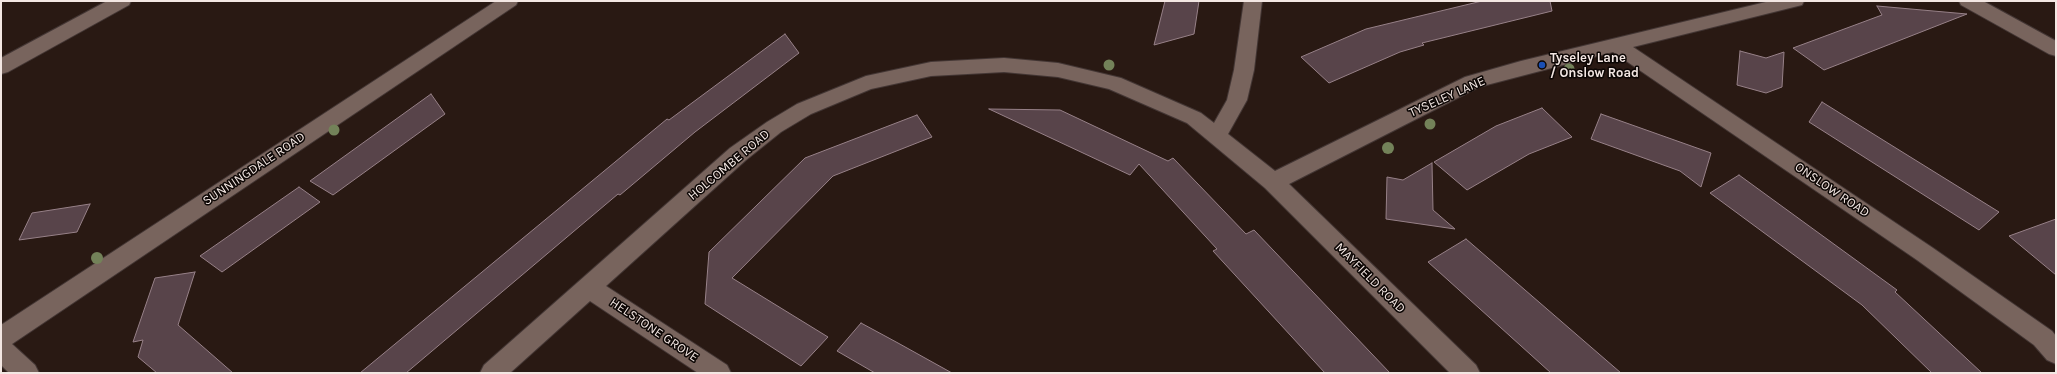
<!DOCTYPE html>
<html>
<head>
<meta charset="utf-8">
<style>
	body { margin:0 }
	#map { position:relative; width:2057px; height:374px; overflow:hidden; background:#291913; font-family:Karla,sans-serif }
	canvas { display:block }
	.frame { position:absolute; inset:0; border:2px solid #f3e7e3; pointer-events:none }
</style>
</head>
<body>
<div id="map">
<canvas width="2057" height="374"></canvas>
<div class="frame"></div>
</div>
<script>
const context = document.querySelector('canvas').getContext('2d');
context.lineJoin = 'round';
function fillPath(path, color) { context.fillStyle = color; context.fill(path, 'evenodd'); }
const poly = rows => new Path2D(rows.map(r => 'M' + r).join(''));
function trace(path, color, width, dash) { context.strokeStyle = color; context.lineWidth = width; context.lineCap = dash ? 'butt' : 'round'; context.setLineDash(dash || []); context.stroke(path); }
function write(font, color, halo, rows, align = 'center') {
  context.font = font + ' Karla,sans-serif'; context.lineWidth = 3; context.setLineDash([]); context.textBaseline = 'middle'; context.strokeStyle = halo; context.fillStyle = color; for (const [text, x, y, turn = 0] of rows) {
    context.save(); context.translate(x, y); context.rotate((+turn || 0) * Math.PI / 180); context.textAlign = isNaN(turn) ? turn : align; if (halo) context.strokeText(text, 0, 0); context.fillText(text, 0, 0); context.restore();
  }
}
const building = poly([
	[1165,1,1199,1,1194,34,1154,45,1165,1],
	[1482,1,1550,1,1552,11,1422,43,1424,45,1400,52,1329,83,1301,57,1366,29,1482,1],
	[1877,6,1967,14,1824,70,1793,48,1882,15,1877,6],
	[785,34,799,53,695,132,620,195,618,194,406,373,360,373,667,119,669,120,785,34],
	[1740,51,1766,58,1784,52,1782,87,1766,93,1737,85,1740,51],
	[431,94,445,114,333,195,310,181,431,94],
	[1822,102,1891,145,1999,212,1979,230,1809,122,1822,102],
	[1542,108,1572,137,1529,154,1467,190,1434,162,1496,126,1542,108],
	[989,109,1060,110,1168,161,1173,158,1246,234,1254,230,1390,373,1325,373,1213,251,1217,249,1139,164,1130,175,989,109],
	[1601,114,1711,153,1701,187,1680,171,1591,139,1601,114],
	[917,115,932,137,833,176,732,278,828,337,801,366,705,304,709,252,805,158,917,115],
	[1432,163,1433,210,1455,229,1386,219,1387,177,1403,180,1432,163],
	[1739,175,1897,290,1895,292,1982,373,1932,373,1862,305,1710,193,1739,175],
	[299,187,320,202,222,272,200,256,299,187],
	[90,204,77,232,19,240,32,213,90,204],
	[2056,219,2056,275,2009,236,2056,219],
	[1466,239,1488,258,1621,373,1551,373,1428,262,1466,239],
	[195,272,178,325,233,373,157,373,138,357,143,340,133,342,155,278,195,272],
	[861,323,898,343,952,373,875,373,837,351,861,323]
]);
const street = poly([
	[496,1,518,1,516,5,12,344,35,365,39,373,9,373,1,365,1,325,496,1],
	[1244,1,1262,1,1254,70,1247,100,1228,134,1275,171,1465,77,1521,61,1770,1,1804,1,1802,5,1633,47,1933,248,2052,331,2056,336,2056,364,2047,360,2034,345,1917,260,1613,52,1479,87,1289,184,1476,365,1480,373,1450,373,1265,188,1187,123,1109,89,1058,77,1004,72,931,76,871,89,811,114,781,132,746,160,606,286,727,365,731,373,698,373,590,301,510,373,480,373,484,365,730,148,767,122,797,104,866,76,931,62,1004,58,1058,63,1121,78,1201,113,1214,123,1227,100,1234,70,1244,1],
	[1959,1,1983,1,2056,41,2056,56,2049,54,1961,5,1959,1]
]);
const secondary = poly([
	[107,1,131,1,129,5,8,72,1,74,1,58,107,1]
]);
const trees = [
	[1109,65,5.5],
	[1569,69,5.5],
	[1430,124,5.5],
	[334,130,5.5],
	[1388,148,6],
	[97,258,6]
];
const markers = [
	[1542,65,4,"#1a4fb4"]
];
const poiNames = [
	["Tyseley Lane",1550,58],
	["/ Onslow Road",1550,73]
];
const streetNames = [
	["TYSELEY LANE",1447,97,-24],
	["HOLCOMBE ROAD",729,165,-40],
	["SUNNINGDALE ROAD",254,169,-34],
	["ONSLOW ROAD",1832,190,34],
	["MAYFIELD ROAD",1370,278,45],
	["HELSTONE GROVE",654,330,34]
];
fillPath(building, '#58444a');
trace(building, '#978188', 1);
trace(street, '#433634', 2);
trace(secondary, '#433634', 2);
fillPath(street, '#78645d');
fillPath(secondary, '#78645d');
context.fillStyle = '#738259';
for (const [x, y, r] of trees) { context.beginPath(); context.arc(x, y, r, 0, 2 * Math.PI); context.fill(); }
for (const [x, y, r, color] of markers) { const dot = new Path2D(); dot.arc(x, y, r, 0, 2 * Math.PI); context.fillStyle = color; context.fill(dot); trace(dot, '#0c0604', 1.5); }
write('bold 13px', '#f3e7e3', '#0c0604', poiNames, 'left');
write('13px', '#f3e7e3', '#0c0604', streetNames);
</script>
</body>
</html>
